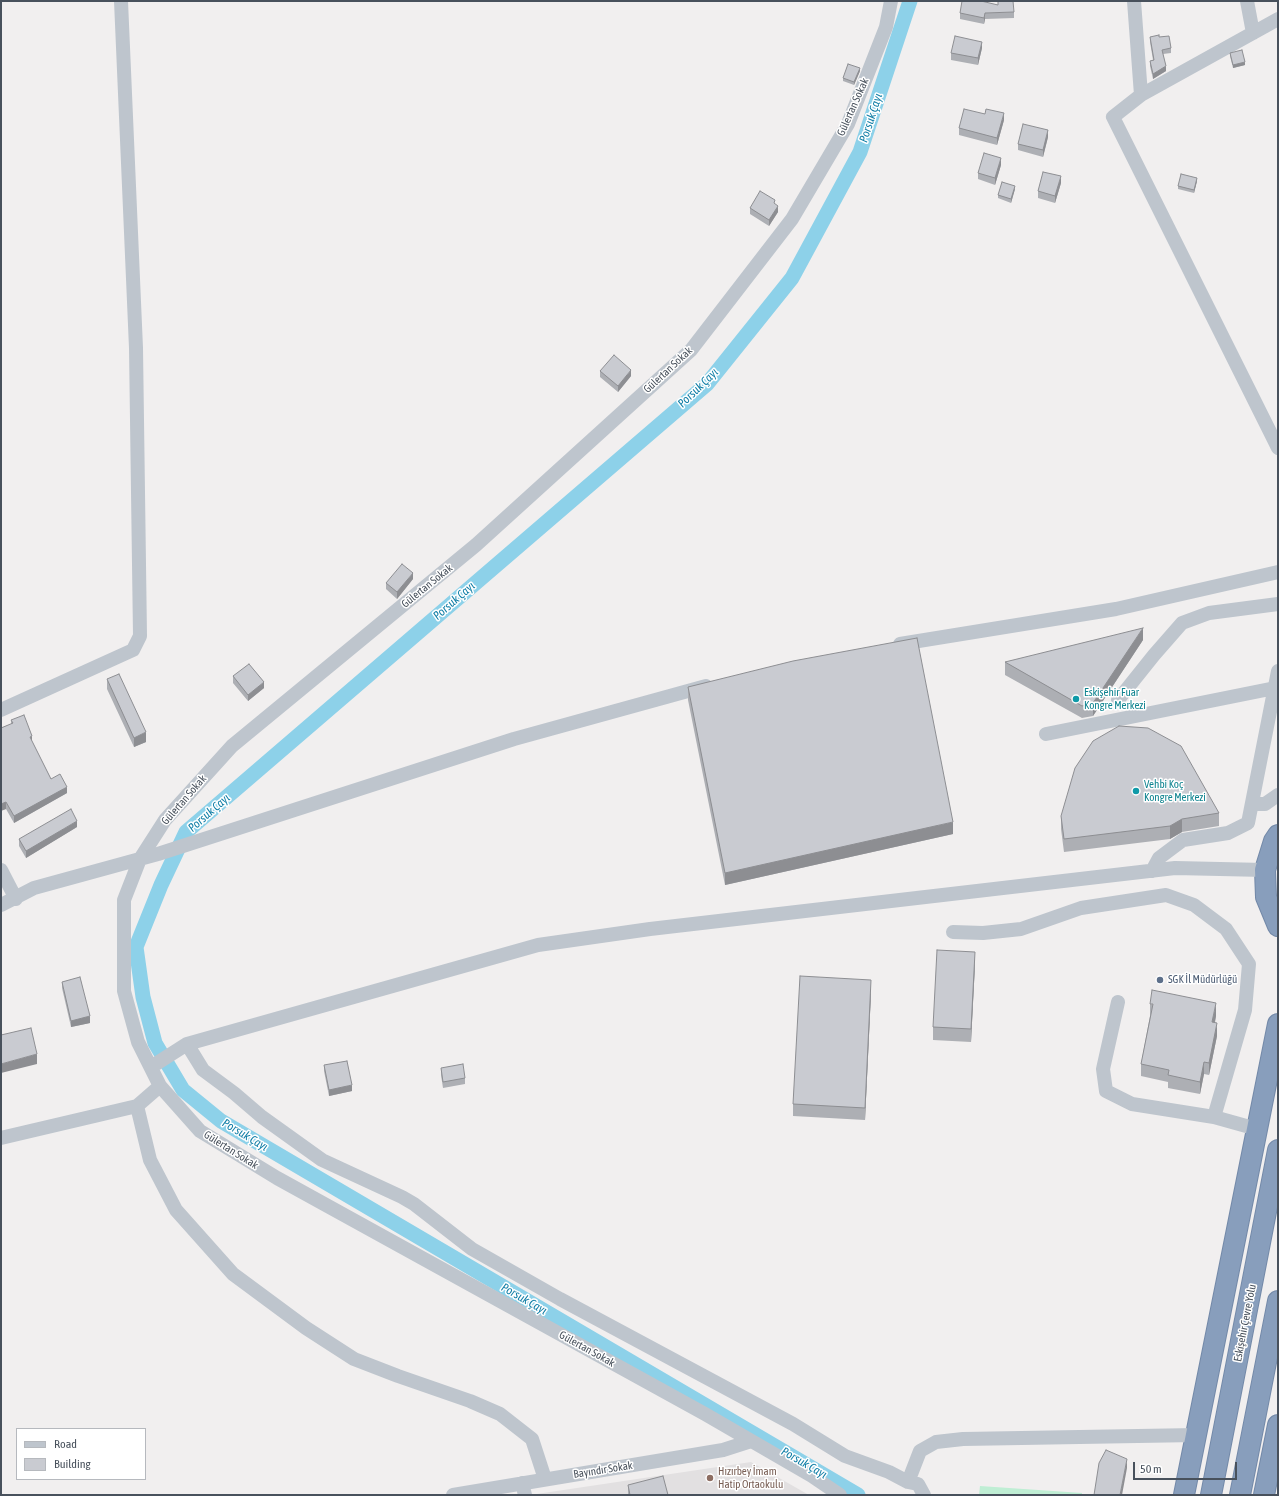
<!DOCTYPE html>
<html>
<head>
<meta charset="utf-8">
<style>
	body { margin:0 }
	#map { position:relative; width:1279px; height:1496px; overflow:hidden; background:#f1efef; font-family:"Asap Condensed",sans-serif }
	canvas { display:block }
	.frame { position:absolute; inset:0; border:2px solid #48515c; pointer-events:none }
	.legend { position:absolute; left:16px; top:1428px; width:130px; height:52px; box-sizing:border-box; background:#fff; border:1px solid #b6b9be; margin:0; padding:5px 7px; list-style:none; font-size:12px; color:#48515c }
	.legend li { display:flex; align-items:center; gap:8px; height:20px }
	.legend b { width:20px; border:1px solid #b6b9be }
	.scale { position:absolute; left:1133px; top:1462px; width:104px; height:18px; box-sizing:border-box; border:2px solid #48515c; border-top:0; padding-left:5px; font-size:12px; line-height:14px; white-space:nowrap; color:#48515c; -webkit-text-stroke:3px #fff; paint-order:stroke }
</style>
</head>
<body>
<div id="map">
<canvas width="1279" height="1496"></canvas>
<div class="frame"></div>
<ul class="legend">
<li><b style="height:5px;background:#bec5cd"></b>Road</li>
<li><b style="height:11px;background:#c9cbd1"></b>Building</li>
</ul>
<div class="scale">50 m</div>
</div>
<script>
const context = document.querySelector('canvas').getContext('2d');
context.lineJoin = 'round';
function fillPath(path, color) { context.fillStyle = color; context.fill(path, 'evenodd'); }
const poly = rows => new Path2D(rows.map(r => 'M' + r).join(''));
function trace(path, color, width, dash) { context.strokeStyle = color; context.lineWidth = width; context.lineCap = dash ? 'butt' : 'round'; context.setLineDash(dash || []); context.stroke(path); }
function write(font, color, halo, rows, align = 'center') {
  context.font = font + ' "Asap Condensed",sans-serif'; context.lineWidth = 3; context.setLineDash([]); context.textBaseline = 'middle'; context.strokeStyle = halo; context.fillStyle = color; for (const [text, x, y, turn = 0] of rows) {
    context.save(); context.translate(x, y); context.rotate((+turn || 0) * Math.PI / 180); context.textAlign = isNaN(turn) ? turn : align; if (halo) context.strokeText(text, 0, 0); context.fillText(text, 0, 0); context.restore();
  }
}
const education = poly([
	[751,1462,809,1495,530,1495]
]);
const green = poly([
	[980,1486,1082,1493,1082,1495,979,1495]
]);
const canal = poly([
	[858,1495,221,1121,183,1090,155,1043,143,997,136,947,161,885,186,832,707,384,792,278,860,152,910,1]
]);
const minor = poly([
	[1134,1,1141,95,1113,117,1278,448],
	[1247,1,1253,33],
	[1141,95,1278,19],
	[900,644,1116,609,1278,572],
	[1118,700,1154,655,1182,623,1209,613,1278,604],
	[1,710,133,650,140,636,136,348,121,1],
	[1046,734,1275,688],
	[1253,804,1265,804,1278,795],
	[1,870,16,899],
	[1152,871,1159,858,1183,840,1228,833,1248,823,1278,671],
	[1,905,34,888,158,854,514,739,706,686],
	[953,932,983,933,1021,929,1081,908,1166,895,1194,905,1226,929,1249,964,1245,1010,1214,1117],
	[1118,1002,1103,1069,1106,1091,1132,1104,1214,1117,1257,1129],
	[187,1044,203,1070,234,1093,262,1117,322,1160,402,1197,414,1204,472,1249,560,1299,793,1424,845,1456,889,1472,908,1482,918,1484,924,1495],
	[151,1067,187,1044,538,945,650,929,1175,868,1265,870],
	[137,1106,150,1160,176,1210,233,1274,306,1328,354,1359,398,1376,470,1401,500,1414,532,1439,545,1479],
	[1,1138,137,1106,160,1086],
	[908,1482,920,1451,936,1442,963,1439,1196,1435],
	[522,1483,525,1495],
	[453,1495,723,1450,751,1441],
	[840,1495,812,1476,705,1414,277,1178,200,1131,160,1086,138,1042,124,991,124,900,140,859,165,820,232,746,476,545,691,350,792,219,848,124,886,27,891,1]
]);
const highway = poly([
	[1278,835,1274,841,1265,870,1266,897,1278,926],
	[1184,1495,1278,1024],
	[1211,1495,1278,1150],
	[1240,1495,1278,1301],
	[1264,1495,1278,1425]
]);
const wall = poly([
	[1014,12,1014,18,985,19,984,24,960,19,960,13],
	[1150,37,1159,37,1171,48,1171,53,1163,54,1166,71,1153,79,1150,66,1150,61,1153,60,1150,42],
	[982,48,978,65,951,60,951,53],
	[1230,53,1245,65,1233,68,1230,56],
	[860,71,854,85,843,81,843,78],
	[1004,120,997,145,959,135,959,128],
	[1048,137,1043,157,1018,150,1018,144],
	[1001,165,995,185,978,179,978,173],
	[1197,181,1194,193,1178,189,1178,186],
	[1061,183,1055,203,1038,198,1038,191],
	[1015,189,1011,203,998,198,998,195],
	[775,204,778,212,769,226,750,214,750,208],
	[600,371,631,376,618,392,600,377],
	[413,579,397,599,386,589,386,583],
	[1143,640,1093,716,1082,718,1005,675,1005,662],
	[233,676,264,688,248,701,233,683],
	[107,679,146,742,134,747,107,689],
	[688,687,953,834,725,885,688,700],
	[11,720,32,742,51,779,67,793,14,823,6,809,1,810,1,728,11,724],
	[1219,813,1219,826,1182,832,1170,839,1064,852,1061,829,1061,816],
	[77,827,26,858,19,846,19,839],
	[975,964,971,1042,933,1040,933,1027],
	[62,982,90,1023,71,1027,62,988],
	[871,993,865,1120,793,1116,793,1104],
	[1150,1004,1216,1016,1215,1023,1217,1036,1209,1075,1204,1074,1200,1094,1168,1088,1168,1082,1141,1076,1141,1064,1150,1016],
	[324,1065,352,1091,329,1096,324,1071],
	[441,1068,465,1078,465,1084,443,1088,441,1075],
	[628,1485,668,1495,628,1495]
]);
const shadedWall = poly([
	[985,13,985,19,984,24,984,18],
	[982,42,982,48,978,65,978,58],
	[1245,62,1245,65,1233,68,1233,65],
	[1166,66,1166,71,1153,79,1153,74],
	[860,68,860,71,854,85,854,82],
	[1004,113,1004,120,997,145,997,138],
	[1048,130,1048,137,1043,157,1043,150],
	[1001,158,1001,165,995,185,995,178],
	[1061,176,1061,183,1055,203,1055,196],
	[1197,178,1197,181,1194,193,1194,190],
	[1015,186,1015,189,1011,203,1011,199],
	[778,206,778,212,769,226,769,220],
	[631,370,631,376,618,392,618,386],
	[413,573,413,579,397,599,397,592],
	[1143,628,1143,640,1093,716,1093,703],
	[264,682,264,688,248,701,248,695],
	[146,732,146,742,134,747,134,738],
	[32,736,32,743,30,737],
	[67,787,67,793,14,823,14,816],
	[6,802,6,809,1,811,1,804],
	[1182,819,1182,832,1170,839,1170,826],
	[77,821,77,827,26,858,26,851],
	[953,822,953,834,725,885,725,873],
	[975,952,975,964,971,1042,971,1029],
	[871,980,871,993,865,1120,865,1108],
	[1216,1003,1216,1016,1212,1035,1212,1022],
	[90,1016,90,1023,71,1027,71,1021],
	[1217,1023,1217,1036,1209,1075,1209,1063],
	[37,1054,37,1064,1,1073,1,1064],
	[1204,1062,1204,1074,1200,1094,1200,1082],
	[352,1085,352,1091,329,1096,329,1090],
	[1127,1459,1127,1468,1122,1495,1120,1495]
]);
const building = poly([
	[962,1,981,1,998,5,998,1,1013,1,1014,12,985,13,984,18,960,13,962,1],
	[1159,35,1159,37,1169,36,1171,48,1162,50,1166,66,1153,74,1150,61,1154,60,1150,37,1159,35],
	[955,36,982,42,978,58,951,53,955,36],
	[1242,50,1245,62,1233,65,1230,53,1242,50],
	[848,64,860,68,854,82,843,78,848,64],
	[964,109,985,114,986,109,1004,113,997,138,959,128,964,109],
	[1023,124,1048,130,1043,150,1018,144,1023,124],
	[984,153,1001,158,995,178,978,173,984,153],
	[1043,172,1061,176,1055,196,1038,191,1043,172],
	[1181,174,1197,178,1194,190,1178,186,1181,174],
	[1002,182,1015,186,1011,199,998,195,1002,182],
	[760,191,775,200,774,203,778,206,769,220,750,208,760,191],
	[614,355,631,370,618,386,600,371,614,355],
	[402,564,413,573,397,592,386,583,402,564],
	[1143,628,1093,703,1082,706,1005,662,1143,628],
	[917,638,953,822,725,873,688,687,793,661,917,638],
	[249,664,264,682,248,695,233,676,249,664],
	[119,674,146,732,134,738,107,679,119,674],
	[24,715,32,736,30,737,51,779,60,774,67,787,14,816,6,802,1,804,1,728,13,723,11,720,24,715],
	[1119,726,1148,728,1181,746,1219,813,1182,819,1170,826,1064,839,1061,816,1075,768,1093,741,1119,726],
	[71,809,77,821,26,851,19,839,71,809],
	[937,950,975,952,971,1029,933,1027,937,950],
	[800,976,871,980,865,1108,793,1104,800,976],
	[80,977,90,1016,71,1021,62,982,80,977],
	[1152,990,1216,1003,1212,1022,1217,1023,1209,1063,1204,1062,1200,1082,1168,1075,1169,1070,1141,1064,1153,1004,1150,1004,1152,990],
	[31,1028,37,1054,1,1064,1,1035,31,1028],
	[347,1061,352,1085,329,1090,324,1065,347,1061],
	[463,1064,465,1078,443,1082,441,1068,463,1064],
	[1106,1450,1127,1459,1120,1495,1094,1495,1099,1463,1106,1450],
	[663,1476,668,1495,630,1495,628,1485,663,1476]
]);
const markers = [
	[1076,699,4,"#0f9aa8"],
	[1136,791,4,"#0f9aa8"],
	[1160,980,4,"#5c6f8a"],
	[710,1478,4,"#8d6e63"]
];
const streetNames = [
	["Gülertan Sokak",853,107,-66],
	["Gülertan Sokak",668,370,-43],
	["Gülertan Sokak",427,586,-39],
	["Gülertan Sokak",184,800,-49],
	["Gülertan Sokak",231,1150,32],
	["Eskişehir Çevre Yolu",1245,1323,-79],
	["Gülertan Sokak",587,1349,29],
	["Bayındır Sokak",603,1470,-9]
];
const cultureNames = [
	["Eskişehir Fuar",1084,693],
	["Kongre Merkezi",1084,706],
	["Vehbi Koç",1144,785],
	["Kongre Merkezi",1144,798]
];
const serviceNames = [
	["SGK İl Müdürlüğü",1168,980]
];
const educationNames = [
	["Hızırbey İmam",718,1472],
	["Hatip Ortaokulu",718,1485]
];
const waterNames = [
	["Porsuk Çayı",871,118,-72],
	["Porsuk Çayı",698,388,-44],
	["Porsuk Çayı",454,601,-41],
	["Porsuk Çayı",209,813,-41],
	["Porsuk Çayı",245,1135,31],
	["Porsuk Çayı",524,1299,30],
	["Porsuk Çayı",804,1463,30]
];
fillPath(education, '#e2e0e1');
fillPath(green, '#bfeed4');
trace(canal, '#8dd1e9', 15);
trace(highway, '#7389a8', 22);
trace(minor, '#bec5cd', 14);
trace(highway, '#889ebc', 20);
fillPath(wall, '#adafb4');
fillPath(shadedWall, '#8d8e92');
fillPath(building, '#c9cbd1');
trace(building, '#8d8e92', 1);
for (const [x, y, r, color] of markers) { const dot = new Path2D(); dot.arc(x, y, r, 0, 2 * Math.PI); context.fillStyle = color; context.fill(dot); trace(dot, '#fff', 1.5); }
write('11px', '#48515c', '#fff', streetNames);
write('11px', '#0d838f', '#fff', cultureNames, 'left');
write('11px', '#4e5e75', '#fff', serviceNames, 'left');
write('11px', '#785e54', '#fff', educationNames, 'left');
write('italic 12px', '#107ea6', '#fff', waterNames);
</script>
</body>
</html>
